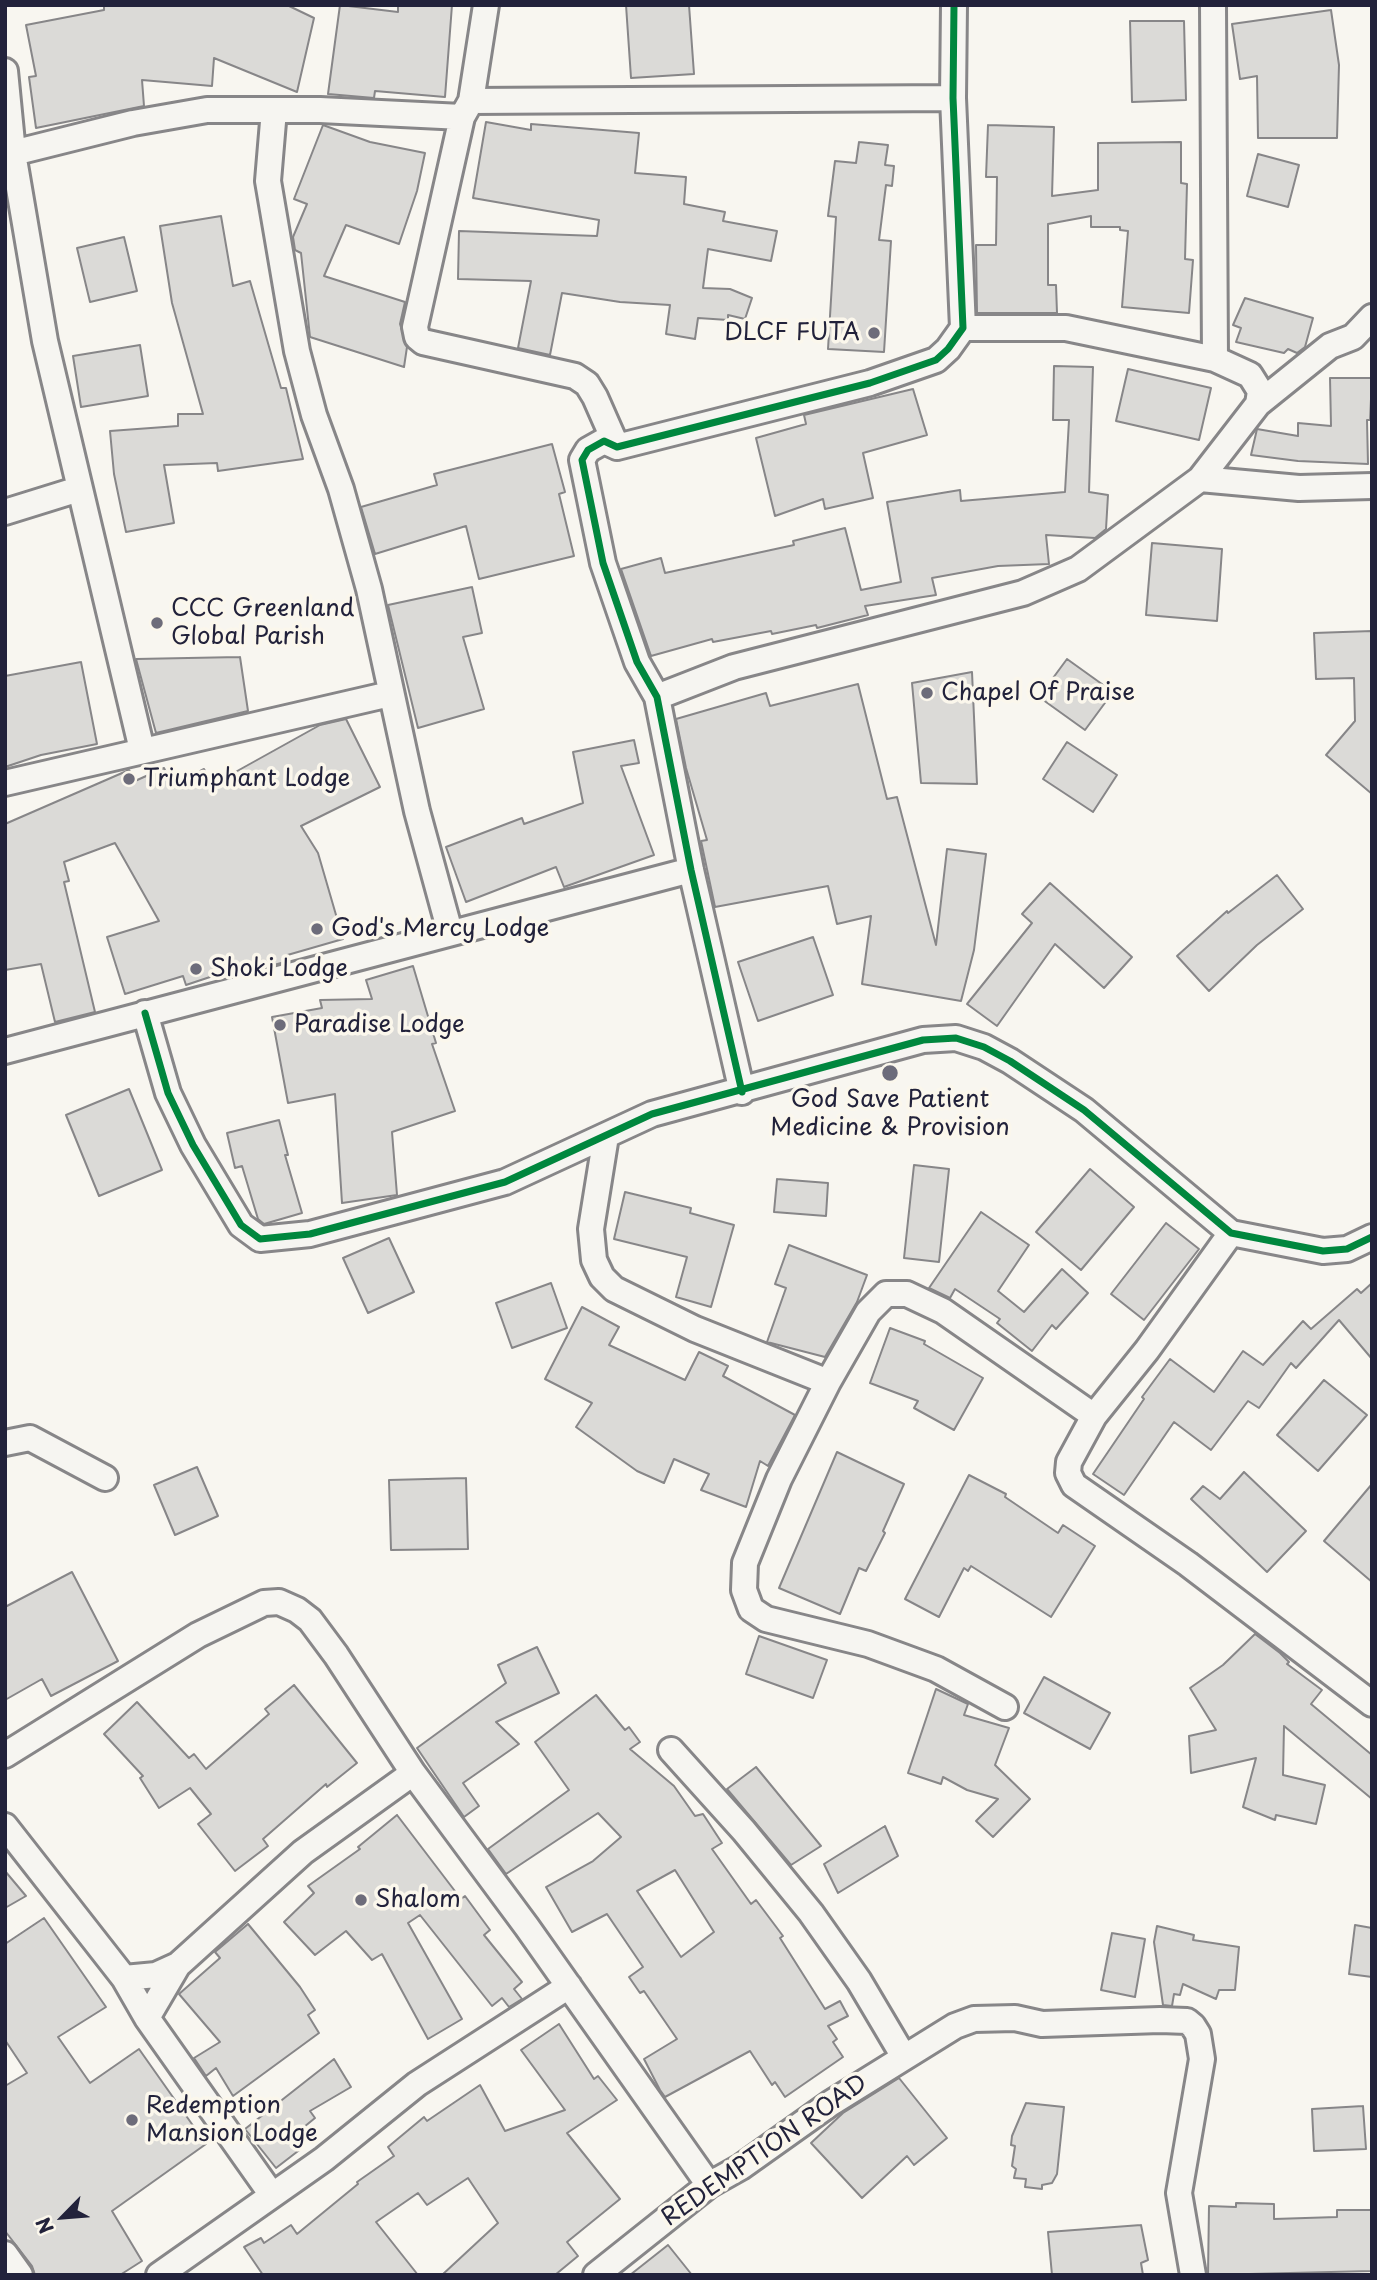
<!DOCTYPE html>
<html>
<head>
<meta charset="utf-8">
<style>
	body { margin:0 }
	#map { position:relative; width:1377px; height:2280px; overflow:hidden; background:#f8f6f0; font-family:"Playpen Sans",sans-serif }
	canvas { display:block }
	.frame { position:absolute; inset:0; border:7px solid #22223b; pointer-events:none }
	.north { position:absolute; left:28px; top:2182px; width:70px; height:70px; -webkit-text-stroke:5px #fbf7ec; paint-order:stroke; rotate:245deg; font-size:19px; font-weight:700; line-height:28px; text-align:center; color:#22223b }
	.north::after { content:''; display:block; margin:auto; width:24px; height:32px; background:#22223b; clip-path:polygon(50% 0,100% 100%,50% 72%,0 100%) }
</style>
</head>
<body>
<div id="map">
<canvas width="1377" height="2280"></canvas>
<div class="frame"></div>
<div class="north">N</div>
</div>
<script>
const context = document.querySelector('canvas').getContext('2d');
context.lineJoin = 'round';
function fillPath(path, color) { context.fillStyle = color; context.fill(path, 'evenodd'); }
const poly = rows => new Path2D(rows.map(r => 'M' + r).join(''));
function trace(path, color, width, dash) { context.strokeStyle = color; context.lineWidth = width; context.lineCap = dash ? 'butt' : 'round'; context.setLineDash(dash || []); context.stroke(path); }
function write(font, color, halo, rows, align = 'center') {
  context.font = font + ' "Playpen Sans",sans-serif'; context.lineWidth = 7; context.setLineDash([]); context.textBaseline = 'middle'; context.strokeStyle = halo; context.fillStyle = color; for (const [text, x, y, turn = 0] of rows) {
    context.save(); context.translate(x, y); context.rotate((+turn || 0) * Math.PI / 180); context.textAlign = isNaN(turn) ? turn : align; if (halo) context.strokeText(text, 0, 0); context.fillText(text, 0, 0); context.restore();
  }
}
const building = poly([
	[104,5,287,5,314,18,297,92,214,58,212,86,142,80,144,106,36,128,29,77,36,76,26,25,104,10,104,5],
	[340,5,398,12,398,5,452,5,445,97,375,91,374,98,328,94,340,5],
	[626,5,689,5,694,74,631,78,626,5],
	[1331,10,1339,65,1337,138,1258,138,1257,76,1240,79,1232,24,1331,10],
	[1130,21,1184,21,1186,100,1132,102,1130,21],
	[486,122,531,130,531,124,639,133,635,173,686,177,684,204,725,212,723,221,777,231,771,261,708,249,703,288,730,289,752,298,745,319,728,315,728,320,698,318,695,339,666,334,670,305,620,302,562,293,550,355,518,348,531,281,458,279,459,231,597,236,599,220,473,198,486,122],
	[323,125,370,142,425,153,417,191,399,244,346,225,324,276,405,302,400,324,407,347,404,367,310,337,301,253,295,250,293,237,307,204,294,199,323,125],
	[988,125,1054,127,1052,196,1098,190,1098,143,1181,142,1181,183,1187,184,1185,259,1193,260,1189,313,1122,307,1128,231,1120,230,1120,227,1091,227,1091,216,1048,224,1048,285,1056,285,1057,313,977,313,976,245,996,245,997,177,986,177,988,125],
	[859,142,888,145,885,165,894,166,892,186,886,185,879,240,891,241,884,352,828,349,836,217,828,216,835,161,856,163,859,142],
	[1258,154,1299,165,1288,207,1247,196,1258,154],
	[221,216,233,286,250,281,281,388,286,388,303,459,218,471,217,463,164,465,174,523,126,532,114,474,110,431,178,426,178,414,203,414,172,303,160,226,221,216],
	[124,237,137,291,90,302,77,248,124,237],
	[1245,298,1313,318,1305,347,1297,353,1288,349,1284,353,1236,342,1241,328,1233,325,1245,298],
	[140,345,148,396,81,407,73,356,140,345],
	[1054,366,1093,367,1089,492,1108,495,1106,529,1095,538,1046,535,1049,564,998,566,932,578,936,595,865,606,868,615,817,628,816,625,772,634,771,631,713,642,712,639,651,656,621,569,661,558,665,573,794,545,793,541,845,528,861,590,901,582,887,502,960,490,961,501,1065,492,1069,420,1053,420,1054,366],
	[1128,369,1211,388,1199,440,1116,421,1128,369],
	[1330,378,1372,378,1370,420,1367,420,1368,464,1298,461,1251,455,1257,429,1298,436,1298,423,1331,426,1330,378],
	[913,389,927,435,863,453,873,498,825,509,823,499,775,516,756,438,806,424,804,415,913,389],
	[552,444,565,492,559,494,574,556,479,579,466,526,375,554,361,507,437,485,434,474,552,444],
	[1152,543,1222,549,1217,621,1146,615,1152,543],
	[472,587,482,633,463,637,484,709,418,728,388,605,472,587],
	[1372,631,1372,794,1326,755,1355,721,1354,678,1316,679,1314,633,1372,631],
	[240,657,248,711,156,733,136,659,240,657],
	[1067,659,1113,692,1085,730,1039,697,1067,659],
	[81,662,97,744,41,755,5,767,5,676,81,662],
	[972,672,977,784,921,783,912,683,972,672],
	[858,684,887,799,897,797,936,945,947,849,986,854,974,950,961,1001,862,984,871,916,837,924,828,886,715,907,701,841,707,840,686,768,676,719,766,693,770,706,858,684],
	[346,719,380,787,301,826,318,853,343,939,284,956,285,962,232,976,231,970,186,985,183,976,125,994,107,937,159,921,115,843,64,862,69,881,64,882,95,1012,55,1022,41,964,5,970,5,824,129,770,135,781,164,768,172,786,204,769,212,785,320,725,346,719],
	[634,740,639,763,621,766,654,855,564,887,556,867,466,902,446,847,522,818,524,824,583,803,573,752,634,740],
	[1067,742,1117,775,1093,812,1043,779,1067,742],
	[1277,875,1303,909,1257,945,1209,991,1177,956,1227,911,1228,913,1277,875],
	[1050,883,1132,957,1104,988,1055,944,997,1026,967,1004,1032,923,1022,914,1050,883],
	[813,937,833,995,758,1021,738,962,813,937],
	[413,966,436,1043,432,1044,455,1111,392,1132,397,1195,342,1203,335,1094,288,1103,272,1017,322,1008,320,1000,372,999,366,980,413,966],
	[129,1089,162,1170,99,1196,66,1115,129,1089],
	[279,1120,288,1155,285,1155,302,1213,264,1224,258,1219,242,1166,235,1168,227,1133,279,1120],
	[914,1165,949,1169,939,1262,904,1258,914,1165],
	[1090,1169,1134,1207,1081,1270,1036,1232,1090,1169],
	[777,1179,828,1183,826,1216,774,1212,777,1179],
	[625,1192,691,1208,690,1213,734,1225,711,1307,676,1297,687,1257,614,1239,625,1192],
	[981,1212,1029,1245,998,1291,1024,1312,1062,1269,1088,1293,1056,1329,1052,1325,1032,1351,997,1323,1000,1319,955,1289,950,1298,929,1288,981,1212],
	[1166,1223,1199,1249,1144,1320,1111,1294,1166,1223],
	[389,1238,414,1292,368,1313,343,1258,389,1238],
	[789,1245,867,1275,857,1302,825,1357,767,1342,786,1288,775,1284,789,1245],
	[551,1283,567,1328,512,1348,496,1303,551,1283],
	[1372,1283,1372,1359,1339,1320,1296,1368,1291,1363,1259,1408,1248,1401,1211,1450,1174,1422,1124,1495,1093,1474,1144,1399,1142,1397,1170,1359,1214,1392,1243,1351,1263,1365,1303,1321,1311,1329,1357,1289,1361,1293,1372,1283],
	[582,1307,619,1327,609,1345,685,1380,699,1352,728,1366,723,1376,795,1415,768,1466,760,1461,746,1507,701,1490,709,1474,674,1459,664,1483,637,1471,576,1427,592,1403,545,1379,582,1307],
	[890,1328,925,1341,924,1344,983,1378,954,1430,914,1408,918,1401,870,1383,890,1328],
	[1324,1380,1367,1415,1318,1471,1277,1435,1324,1380],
	[837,1452,904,1484,883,1531,885,1533,866,1571,859,1568,840,1614,779,1588,837,1452],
	[197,1467,218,1516,175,1535,154,1485,197,1467],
	[1244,1472,1306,1531,1267,1572,1191,1499,1203,1486,1220,1499,1244,1472],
	[969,1475,1006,1494,1005,1497,1058,1533,1063,1525,1095,1546,1051,1617,971,1566,968,1571,964,1568,939,1617,905,1599,969,1475],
	[466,1478,468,1549,391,1550,389,1480,466,1478],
	[1372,1484,1372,1582,1324,1541,1372,1484],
	[72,1572,118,1661,51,1696,42,1679,5,1700,5,1607,72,1572],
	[1255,1634,1280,1653,1289,1662,1287,1664,1322,1690,1311,1704,1372,1755,1372,1799,1284,1726,1283,1775,1325,1785,1316,1824,1276,1815,1275,1820,1243,1807,1256,1758,1191,1773,1189,1736,1216,1730,1190,1688,1223,1665,1255,1634],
	[759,1636,827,1660,813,1698,746,1674,759,1636],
	[537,1647,559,1693,496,1722,519,1744,463,1783,479,1806,464,1817,417,1748,506,1683,498,1665,537,1647],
	[1044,1677,1110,1713,1090,1749,1024,1713,1044,1677],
	[294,1685,357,1763,327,1787,326,1784,263,1839,268,1846,235,1871,198,1824,211,1814,190,1788,159,1808,140,1778,143,1776,104,1734,137,1702,189,1758,194,1754,206,1769,269,1714,265,1709,294,1685],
	[936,1689,968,1704,964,1715,1009,1728,995,1765,1030,1799,993,1837,976,1821,998,1799,967,1790,943,1777,941,1784,908,1773,936,1689],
	[596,1695,625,1730,629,1727,640,1742,630,1749,674,1786,695,1816,703,1814,722,1843,712,1849,751,1904,756,1900,783,1936,780,1938,825,2009,840,2001,848,2016,828,2026,837,2039,833,2042,843,2057,785,2097,775,2082,772,2085,750,2051,665,2097,660,2090,644,2059,677,2039,644,1991,640,1993,629,1977,643,1967,607,1914,572,1932,546,1887,593,1861,621,1837,598,1813,506,1874,488,1849,569,1790,535,1742,596,1695],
	[675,1870,714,1932,681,1957,637,1891,675,1870],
	[756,1767,821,1846,791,1865,727,1789,756,1767],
	[397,1815,461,1899,465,1896,490,1930,484,1935,522,1982,514,1989,522,1999,509,2007,502,1998,492,2006,420,1915,408,1923,462,2019,428,2039,382,1954,372,1960,346,1931,315,1955,284,1922,314,1893,308,1886,360,1849,358,1847,397,1815],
	[885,1826,898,1856,838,1893,824,1864,885,1826],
	[5,1871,26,1896,5,1908,5,1871],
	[44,1918,106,2007,58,2037,90,2083,139,2049,206,2144,112,2211,142,2261,120,2275,35,2275,32,2266,5,2231,5,2086,27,2073,5,2040,5,1944,44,1918],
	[248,1924,300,1987,315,2010,308,2015,319,2033,233,2096,216,2068,206,2076,194,2058,220,2042,179,1994,220,1958,215,1952,248,1924],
	[1355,1925,1372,1928,1372,1977,1349,1974,1355,1925],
	[1157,1926,1194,1935,1193,1940,1239,1947,1235,1990,1219,1990,1216,1999,1183,1984,1180,1995,1174,1994,1172,2006,1163,2005,1154,1942,1157,1926],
	[1112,1933,1145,1939,1135,1997,1101,1990,1112,1933],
	[559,2024,594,2079,598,2076,617,2100,567,2133,620,2199,567,2242,578,2256,555,2275,442,2275,498,2223,468,2178,427,2205,418,2193,376,2222,418,2275,263,2275,244,2247,261,2238,264,2243,291,2225,297,2234,358,2184,357,2182,394,2156,388,2147,424,2117,427,2121,480,2085,505,2131,565,2110,521,2050,559,2024],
	[334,2059,351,2087,310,2111,315,2118,293,2136,302,2148,276,2168,245,2129,334,2059],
	[899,2078,947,2138,914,2165,907,2156,862,2198,811,2143,843,2113,899,2078],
	[1026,2103,1064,2107,1057,2174,1052,2183,1042,2185,1042,2189,1025,2187,1026,2179,1014,2178,1016,2169,1012,2166,1015,2146,1011,2145,1012,2136,1026,2103],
	[1363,2106,1366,2149,1314,2151,1312,2109,1363,2106],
	[1236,2203,1274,2204,1274,2219,1337,2217,1337,2210,1372,2210,1372,2271,1208,2275,1209,2206,1236,2207,1236,2203],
	[1141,2225,1148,2260,1141,2263,1143,2275,1052,2275,1048,2232,1141,2225],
	[668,2245,692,2275,630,2275,668,2245]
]);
const street = poly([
	[486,5,471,101,462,117,415,327,417,337,423,342,575,376,587,384,595,397,617,447],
	[1213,5,1215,359],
	[5,71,13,153,45,341,142,750],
	[471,101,953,98],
	[274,110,268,181,297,351,314,415,341,489,369,589,417,811,450,932],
	[13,153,133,123,207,110,320,110,462,117],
	[963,328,1066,328,1215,359,1250,375,1260,391,1258,404,1200,479],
	[1258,404,1330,346,1353,337,1372,317],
	[5,512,79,489],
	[657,697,734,667,1023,593,1078,569,1200,479,1299,488,1372,486],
	[5,783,390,694],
	[145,1013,168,1093,193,1145,241,1225,260,1239,310,1234,505,1182,652,1114,923,1040,956,1038,984,1047,1010,1061,1084,1110,1231,1233,1323,1251,1347,1249,1372,1237],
	[5,1051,691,870],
	[742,1092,691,870,657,697,637,662,603,563,582,460,588,450,604,441,617,447,870,383,936,360,948,349,963,328,953,98,954,5],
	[606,1136,591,1229,594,1260,602,1277,614,1289,695,1329,828,1382],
	[1231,1233,1147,1350,1094,1416,1069,1462,1068,1473,1074,1485,1188,1564,1372,1704],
	[5,1443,30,1438,105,1478],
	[1005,1707,936,1669,868,1644,766,1619,751,1609,744,1590,745,1563,779,1479,828,1382,868,1312,886,1294,907,1294,943,1311,1094,1416],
	[671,1750,744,1831,811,1913,859,1981,904,2057],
	[5,1755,198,1635,264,1603,279,1602,297,1610,310,1620,336,1655,413,1773,527,1927,709,2185],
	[5,1826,124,1978,147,2018,272,2195],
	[124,1978,156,1975,178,1965,303,1852,413,1773],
	[147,2018,178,1965],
	[5,2254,20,2275],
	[159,2275,324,2159,417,2084,569,1986],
	[596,2275,709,2185,741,2167,831,2103,955,2026,974,2019,1015,2018,1042,2024,1160,2020,1187,2021,1193,2026,1198,2034,1202,2059,1179,2193,1193,2275]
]);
const cycleway = poly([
	[145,1013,168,1093,193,1145,241,1225,260,1239,310,1234,505,1182,652,1114,923,1040,956,1038,984,1047,1010,1061,1084,1110,1231,1233,1323,1251,1347,1249,1372,1237],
	[742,1092,691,870,657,697,637,662,603,563,582,460,588,450,604,441,617,447,870,383,936,360,948,349,963,328,953,98,954,5]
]);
const markers = [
	[874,333,7,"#6d6c7a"],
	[157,623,7,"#6d6c7a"],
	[927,693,7,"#6d6c7a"],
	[129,779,7,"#6d6c7a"],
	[317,929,7,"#6d6c7a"],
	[196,969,7,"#6d6c7a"],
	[280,1025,7,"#6d6c7a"],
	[890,1073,9,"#6d6c7a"],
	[361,1900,7,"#6d6c7a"],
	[132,2120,7,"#6d6c7a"]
];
const poiNames = [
	["DLCF FUTA",860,333,"right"],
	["CCC Greenland",171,609],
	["Global Parish",171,637],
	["Chapel Of Praise",941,693],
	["Triumphant Lodge",143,779],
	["God's Mercy Lodge",331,929],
	["Shoki Lodge",210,969],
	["Paradise Lodge",294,1025],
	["God Save Patient",890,1100,"center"],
	["Medicine & Provision",890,1128,"center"],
	["Shalom",375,1900],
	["Redemption",146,2106],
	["Mansion Lodge",146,2134]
];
const streetNames = [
	["REDEMPTION ROAD",765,2151,-35]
];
fillPath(building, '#dbdad7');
trace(building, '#878688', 2);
trace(street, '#878688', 30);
trace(street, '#f6f5f1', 24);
trace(cycleway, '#00873e', 7);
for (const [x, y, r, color] of markers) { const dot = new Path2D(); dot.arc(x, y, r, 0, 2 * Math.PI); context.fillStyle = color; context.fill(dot); trace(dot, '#fbf7ec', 2.5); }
write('24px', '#22223b', '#fbf7ec', poiNames, 'left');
write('24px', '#22223b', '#fbf7ec', streetNames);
</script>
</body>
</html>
